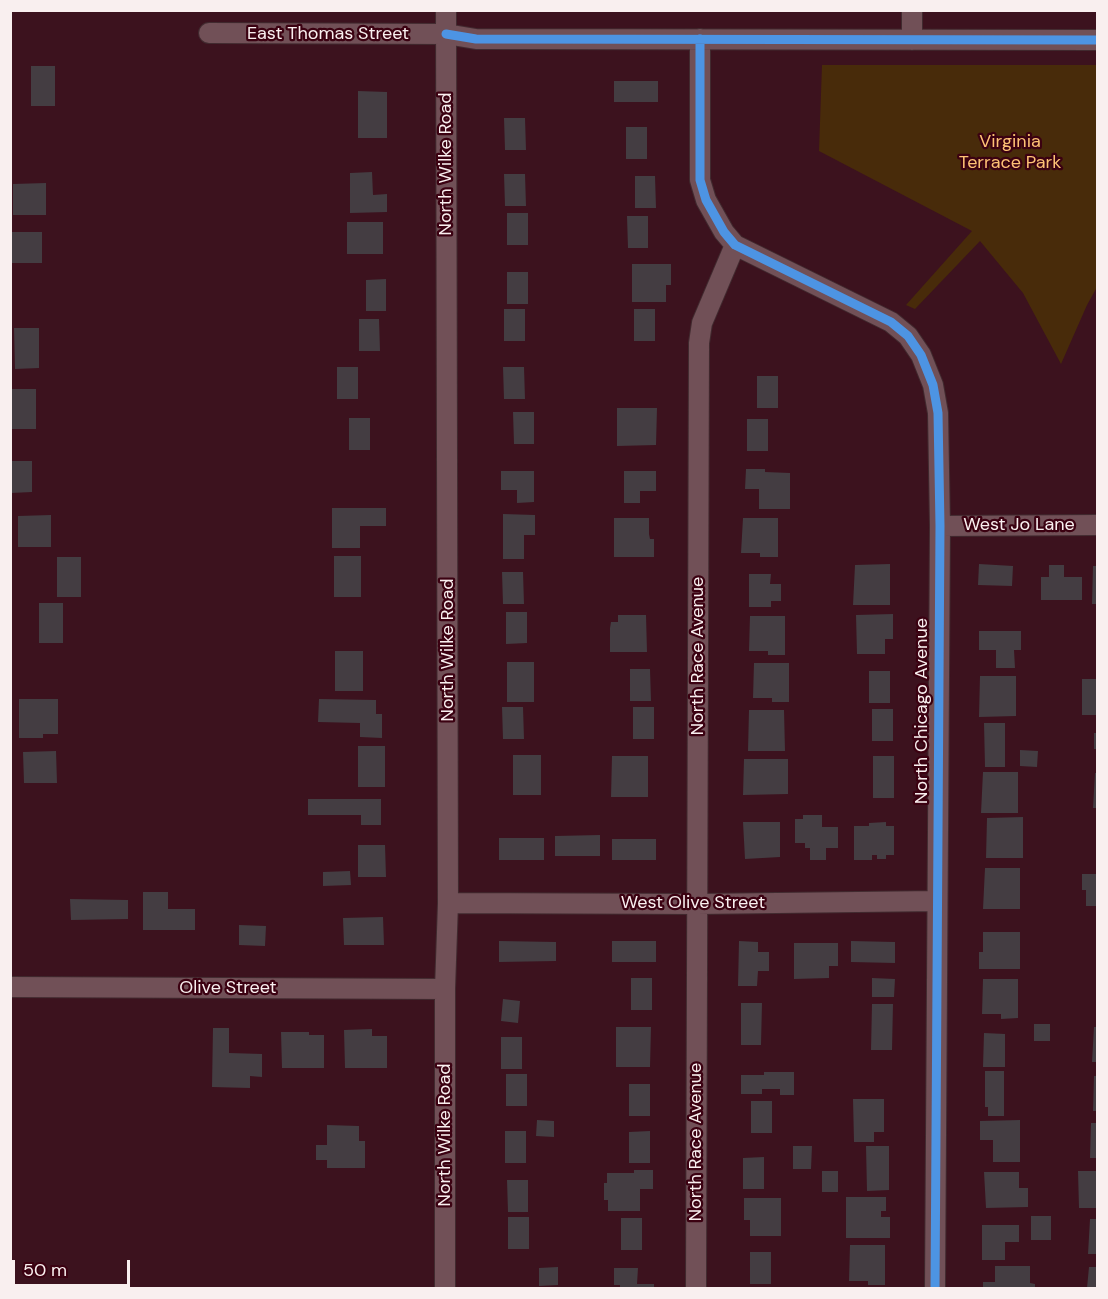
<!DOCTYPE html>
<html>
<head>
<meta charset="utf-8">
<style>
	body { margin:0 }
	#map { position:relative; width:1108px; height:1299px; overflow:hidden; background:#3c121e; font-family:"DM Sans",sans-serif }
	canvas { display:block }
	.frame { position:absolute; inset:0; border:12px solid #f9efef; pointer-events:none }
	.scale { position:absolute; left:12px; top:1260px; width:118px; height:27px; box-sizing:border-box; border:3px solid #f9efef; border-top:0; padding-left:8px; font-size:18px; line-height:21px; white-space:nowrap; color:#f9efef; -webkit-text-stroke:4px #3b0111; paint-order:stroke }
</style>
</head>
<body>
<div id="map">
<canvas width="1108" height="1299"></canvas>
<div class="frame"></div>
<div class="scale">50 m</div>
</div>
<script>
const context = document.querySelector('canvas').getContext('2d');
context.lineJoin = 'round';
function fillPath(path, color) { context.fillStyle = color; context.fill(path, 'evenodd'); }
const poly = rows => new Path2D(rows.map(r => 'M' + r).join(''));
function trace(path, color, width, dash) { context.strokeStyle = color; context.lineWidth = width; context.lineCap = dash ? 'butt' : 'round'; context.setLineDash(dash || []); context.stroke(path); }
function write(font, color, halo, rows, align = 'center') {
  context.font = font + ' "DM Sans",sans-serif'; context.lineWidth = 4.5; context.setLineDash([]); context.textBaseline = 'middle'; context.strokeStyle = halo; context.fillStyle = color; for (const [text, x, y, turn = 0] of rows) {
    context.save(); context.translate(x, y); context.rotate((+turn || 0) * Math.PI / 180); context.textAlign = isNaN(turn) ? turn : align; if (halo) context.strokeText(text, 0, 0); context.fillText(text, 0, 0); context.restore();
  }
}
const green = poly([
	[822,65,1097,65,1097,287,1087,305,1061,364,1023,293,980,241,915,309,906,305,972,231,819,151]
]);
const building = poly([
	[31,66,55,66,55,106,31,106],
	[614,81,658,81,658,102,614,102],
	[358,91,387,92,387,138,358,138],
	[504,118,525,118,526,150,505,150],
	[626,127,647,127,647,159,626,159],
	[372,172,373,195,387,194,387,212,350,213,350,173],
	[504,174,525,174,526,206,505,206],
	[635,176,655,176,656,208,635,208],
	[46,183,46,215,13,215,13,184],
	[507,213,528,213,528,245,507,245],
	[627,216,648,216,648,248,628,248],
	[347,222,383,222,383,254,347,254],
	[10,232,42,232,42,263,10,263],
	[632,264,671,264,671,285,666,285,666,302,632,302],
	[507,272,528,272,528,304,507,304],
	[386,279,386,311,366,311,366,280],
	[504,309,525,309,525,341,504,341],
	[634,309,655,309,655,341,634,341],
	[359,319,379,319,380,351,359,351],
	[14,328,39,328,39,368,15,369],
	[337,367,358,367,358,399,337,399],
	[503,367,524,367,525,399,504,399],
	[757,376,778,376,778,408,757,408],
	[12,389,36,389,36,429,12,429],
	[617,408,657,408,656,445,617,446],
	[513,412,534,412,534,444,514,444],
	[349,418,370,418,370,450,349,450],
	[747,419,768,419,768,451,747,451],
	[11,461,32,461,32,492,11,493],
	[746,469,765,469,765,472,790,473,790,509,759,509,759,489,745,489],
	[501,471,534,471,534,502,517,503,517,490,501,490],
	[624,471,656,471,656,491,640,491,640,503,624,503],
	[332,508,386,508,386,526,360,526,360,548,332,548],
	[503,514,535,515,535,535,524,535,524,559,503,559],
	[51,515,51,547,18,547,18,516],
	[614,518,649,518,649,534,650,539,654,539,654,557,614,557],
	[743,518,778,518,778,557,760,557,760,553,741,553],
	[334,556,361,556,361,597,334,597],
	[57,557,81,557,81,597,57,597],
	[890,564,890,605,853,605,855,565],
	[979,564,1013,566,1012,586,978,585],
	[1049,565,1064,565,1064,577,1082,577,1082,600,1041,600,1041,577,1049,577],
	[1093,566,1098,566,1098,604,1092,604],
	[502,572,523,572,524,604,503,604],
	[749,574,771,574,770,584,781,584,781,601,771,601,771,607,749,607],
	[39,603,63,603,63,643,39,643],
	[506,612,527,612,527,643,506,644],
	[893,614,893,639,885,639,885,654,857,654,856,615],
	[618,615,646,615,647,652,610,652,610,628,611,622,618,622],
	[750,616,785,616,785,655,768,655,768,651,749,651],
	[979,631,1021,631,1021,650,1014,650,1015,668,996,668,996,650,979,650],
	[335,651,363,651,363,691,335,691],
	[507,662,534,662,534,702,507,702],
	[754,663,789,663,789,702,772,702,772,698,753,698],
	[630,669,650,669,651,701,630,701],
	[869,671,890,671,890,703,869,703],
	[980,676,1016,676,1016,716,979,717],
	[1082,679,1098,679,1098,715,1082,715],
	[19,699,58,699,58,734,43,734,43,738,19,738],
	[319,699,376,700,376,714,382,714,382,738,360,737,360,723,318,722],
	[502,707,523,707,524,739,503,739],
	[633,707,654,707,654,739,633,739],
	[872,709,893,709,893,741,872,741],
	[749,710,784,710,785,751,748,751],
	[984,723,1005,723,1005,767,985,767],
	[1094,733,1098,733,1098,749,1094,749],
	[358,746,385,746,385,787,358,787],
	[1020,750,1038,751,1037,767,1020,766],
	[56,751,57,783,24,783,23,752],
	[513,755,541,755,541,795,513,795],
	[612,756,648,756,648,797,611,797],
	[873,756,894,756,894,798,873,798],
	[744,759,788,759,788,794,743,795],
	[983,772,1018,772,1018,813,981,813],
	[1095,773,1098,773,1098,808,1093,808],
	[308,799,381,799,381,825,361,825,361,815,308,815],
	[803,815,822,815,822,827,838,827,838,848,826,848,826,860,810,860,810,848,805,848,805,843,795,843,795,819,803,819],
	[1023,817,1023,858,986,858,987,818],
	[743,822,780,822,780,857,745,859],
	[886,822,886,826,894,826,894,855,886,855,886,859,877,859,877,855,872,855,872,860,854,860,854,826,869,826,869,823],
	[600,835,600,856,555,856,555,836],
	[499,838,544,838,544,860,499,860],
	[612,839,656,839,656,860,612,860],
	[358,845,385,845,386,877,358,877],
	[985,868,1020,868,1020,909,983,909],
	[350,871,351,885,323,886,323,872],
	[1082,874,1098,874,1098,906,1086,906,1086,890,1082,890],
	[143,892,168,892,168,909,195,909,195,930,143,930],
	[70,899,128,900,128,919,71,920],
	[383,917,384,945,344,945,343,918],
	[239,925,266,926,265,946,239,945],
	[983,932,1020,932,1020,969,979,969,979,952,983,952],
	[499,941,556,942,556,961,499,962],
	[612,941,656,941,656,962,612,962],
	[739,941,758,942,758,952,769,952,769,971,758,971,757,986,738,986],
	[851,941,895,942,895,963,851,962],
	[794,943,838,943,838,966,829,966,829,978,794,979],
	[631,978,652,978,652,1010,631,1010],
	[872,978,895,979,894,997,872,997],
	[983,979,1018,979,1018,1018,1001,1019,1001,1014,982,1014],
	[503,999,520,1001,518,1023,501,1021],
	[741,1003,762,1003,761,1045,741,1045],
	[872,1004,893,1004,892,1050,871,1050],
	[1034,1024,1050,1024,1050,1041,1034,1041],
	[616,1027,651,1027,650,1067,616,1067],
	[1094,1027,1098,1027,1098,1062,1092,1062],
	[213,1028,229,1028,229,1053,262,1054,262,1077,250,1076,250,1088,212,1087],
	[372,1029,372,1036,387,1036,387,1068,345,1068,344,1030],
	[281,1032,309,1032,309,1035,324,1035,324,1068,282,1068],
	[984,1033,1005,1034,1005,1067,983,1067],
	[501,1037,522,1037,522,1069,501,1069],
	[985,1071,1004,1071,1004,1116,988,1116,988,1107,985,1107],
	[764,1072,794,1072,794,1095,780,1095,780,1089,762,1089,762,1094,741,1094,741,1075,764,1075],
	[506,1074,527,1074,527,1106,506,1106],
	[1094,1076,1098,1076,1098,1111,1093,1111],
	[629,1084,650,1084,650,1116,629,1116],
	[853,1099,884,1099,884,1132,874,1132,874,1142,854,1142],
	[751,1101,772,1101,772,1133,751,1133],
	[537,1120,554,1121,554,1137,536,1136],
	[1020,1120,1020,1162,993,1162,993,1140,980,1140,980,1121],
	[1091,1123,1098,1123,1098,1158,1090,1158],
	[327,1125,359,1126,359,1141,365,1141,365,1168,327,1168,327,1160,316,1160,316,1145,327,1145],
	[505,1131,526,1131,526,1163,505,1163],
	[650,1131,650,1163,629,1163,629,1132],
	[793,1146,812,1146,811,1169,793,1169],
	[866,1146,889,1146,889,1190,867,1191],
	[764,1157,764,1189,743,1189,743,1158],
	[634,1170,653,1170,653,1189,640,1189,640,1211,608,1211,608,1200,604,1200,604,1183,607,1183,607,1173,634,1173],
	[822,1171,838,1171,838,1192,822,1192],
	[1078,1171,1098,1171,1098,1208,1079,1208],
	[984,1172,1019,1172,1019,1188,1028,1188,1028,1207,986,1208],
	[507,1180,528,1180,528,1212,508,1212],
	[846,1197,886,1197,886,1211,881,1211,881,1217,890,1217,890,1238,846,1238],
	[744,1198,781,1198,781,1236,750,1236,750,1220,744,1220],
	[1031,1216,1051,1216,1051,1240,1031,1240],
	[508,1217,529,1217,529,1249,508,1249],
	[621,1218,642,1218,642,1250,621,1250],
	[1090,1219,1098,1219,1098,1254,1088,1254],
	[982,1225,1019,1225,1019,1242,1005,1242,1005,1260,982,1260],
	[850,1245,885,1245,885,1285,868,1285,868,1281,849,1281],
	[750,1252,771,1252,771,1284,750,1284],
	[995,1266,1030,1266,1030,1283,1035,1284,1035,1288,983,1288,983,1282,995,1282],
	[558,1267,558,1285,539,1286,539,1268],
	[1089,1267,1098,1267,1098,1288,1087,1288],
	[614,1268,638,1268,637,1284,654,1284,654,1288,620,1288,620,1285,614,1285]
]);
const minor = poly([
	[209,33,446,34,476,39,1098,40],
	[700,39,700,180,706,200,724,232,735,245,891,322,908,336,921,355,933,385,938,413,940,526,935,1288],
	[912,40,912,10],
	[940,526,1098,525],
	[448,903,697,904,937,901],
	[10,987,445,989],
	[445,1288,445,989,448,903,446,10],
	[696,1288,699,343,702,323,735,245]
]);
const cycleway = poly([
	[446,34,476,39,1098,40],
	[700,39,700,180,706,200,724,232,735,245,891,322,908,336,921,355,933,385,938,413,940,526,935,1288]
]);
const streetNames = [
	["East Thomas Street",328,34],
	["North Wilke Road",446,164,-90],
	["West Jo Lane",1019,525],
	["North Wilke Road",448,650,-90],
	["North Race Avenue",698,656,-90],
	["North Chicago Avenue",922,711,-90],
	["West Olive Street",693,903],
	["Olive Street",228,988],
	["North Wilke Road",445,1135,-90],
	["North Race Avenue",696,1142,-90]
];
const parkNames = [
	["Virginia",1010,142],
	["Terrace Park",1010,163]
];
fillPath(green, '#482b0a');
fillPath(building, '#443d42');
trace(minor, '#412a2f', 22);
trace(minor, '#715057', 20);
trace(cycleway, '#4d94e3', 9);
write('18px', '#f9efef', '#3b0111', streetNames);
write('18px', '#fec275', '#3b0111', parkNames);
</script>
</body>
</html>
